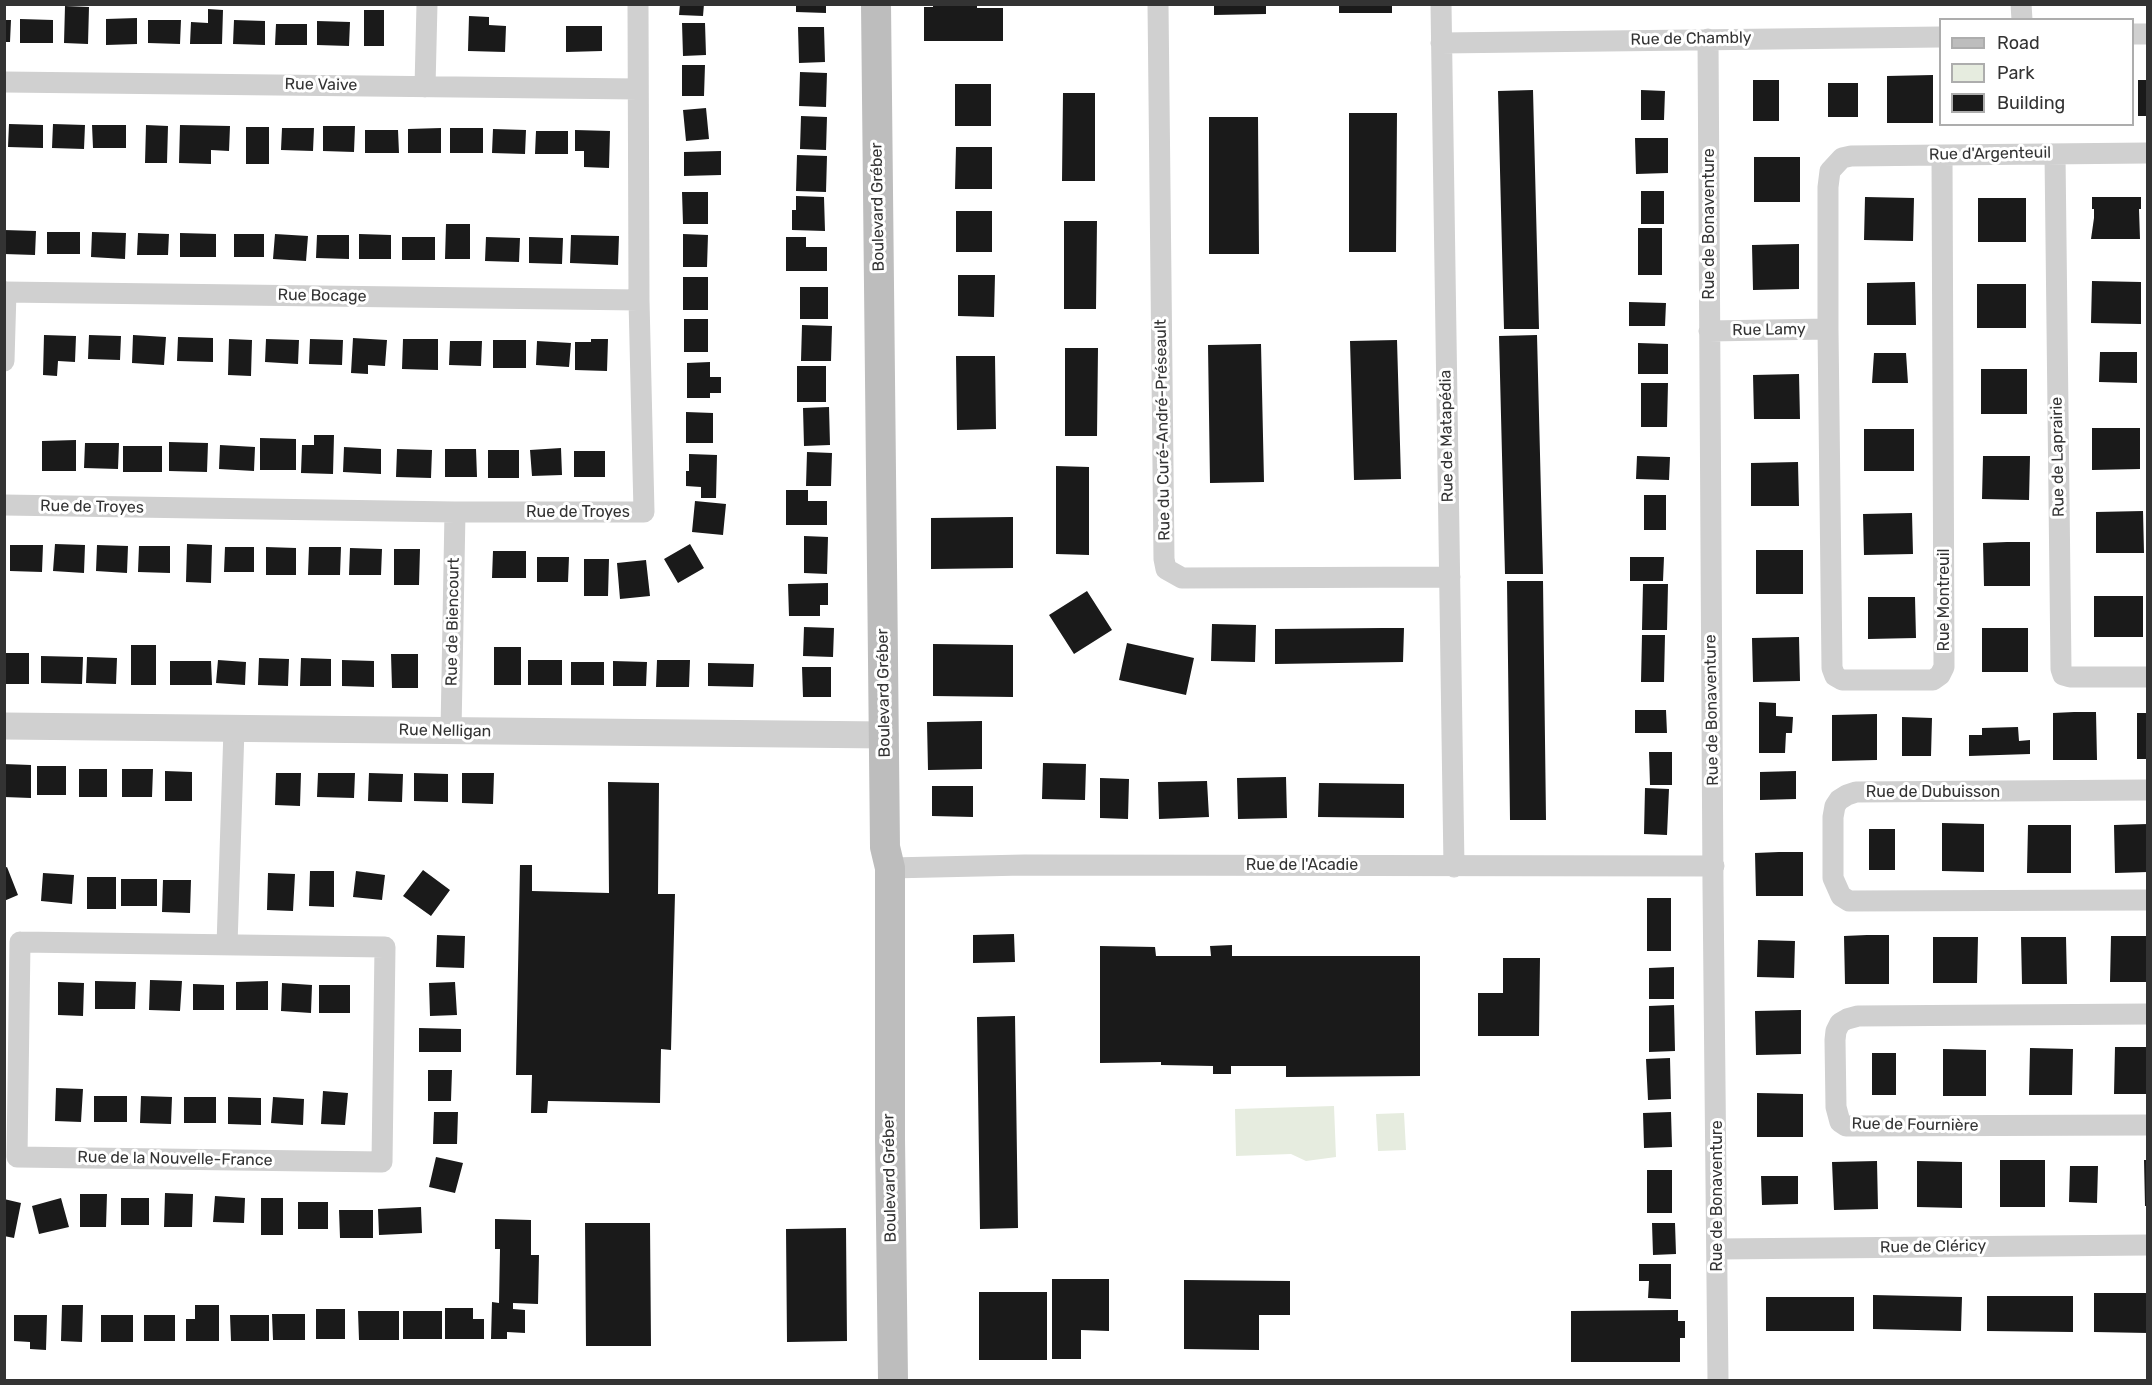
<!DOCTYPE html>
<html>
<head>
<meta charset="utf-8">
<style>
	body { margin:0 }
	#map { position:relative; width:2152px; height:1385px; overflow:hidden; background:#fff; font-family:Rubik,sans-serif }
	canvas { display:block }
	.frame { position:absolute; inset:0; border:6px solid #333; pointer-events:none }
	.legend { position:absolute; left:1939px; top:18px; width:195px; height:108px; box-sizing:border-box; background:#fff; border:2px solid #adadad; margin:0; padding:8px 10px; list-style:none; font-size:18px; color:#333 }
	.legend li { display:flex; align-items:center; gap:12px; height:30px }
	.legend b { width:30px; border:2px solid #adadad }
</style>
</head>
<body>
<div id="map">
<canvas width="2152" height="1385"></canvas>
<div class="frame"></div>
<ul class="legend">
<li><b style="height:8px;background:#bdbdbd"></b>Road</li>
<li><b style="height:16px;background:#e6ecdf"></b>Park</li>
<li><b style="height:16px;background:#1a1a1a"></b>Building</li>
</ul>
</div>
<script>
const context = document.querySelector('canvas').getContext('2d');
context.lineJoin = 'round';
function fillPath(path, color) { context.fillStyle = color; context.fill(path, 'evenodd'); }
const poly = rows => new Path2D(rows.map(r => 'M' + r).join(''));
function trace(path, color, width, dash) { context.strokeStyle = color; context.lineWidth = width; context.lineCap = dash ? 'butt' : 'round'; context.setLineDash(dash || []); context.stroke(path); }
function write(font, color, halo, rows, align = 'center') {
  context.font = font + ' Rubik,sans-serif'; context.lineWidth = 6; context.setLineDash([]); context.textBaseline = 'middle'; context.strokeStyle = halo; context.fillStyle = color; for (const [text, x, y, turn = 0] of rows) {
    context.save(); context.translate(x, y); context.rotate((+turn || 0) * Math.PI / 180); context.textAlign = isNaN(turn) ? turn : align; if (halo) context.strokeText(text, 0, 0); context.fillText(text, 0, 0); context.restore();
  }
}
const green = poly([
	[1334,1106,1336,1157,1306,1161,1291,1154,1236,1156,1235,1109],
	[1404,1113,1406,1150,1378,1151,1376,1114]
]);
const building = poly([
	[680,4,704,4,703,16,679,15],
	[796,4,826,4,826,13,796,12],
	[933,4,977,4,977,8,1003,8,1003,41,924,41,924,7,933,7],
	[1214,4,1266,4,1266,14,1214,15],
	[1339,4,1392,4,1392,13,1339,13],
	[65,6,89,7,88,44,64,43],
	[208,9,223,10,222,44,190,44,191,22,208,23],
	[364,10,384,10,384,46,364,46],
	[469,16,489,17,489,25,506,26,505,52,468,51],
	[137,18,137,44,106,45,106,19],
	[20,19,53,20,53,43,20,43],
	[4,20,11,20,10,42,4,42],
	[148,20,181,20,180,44,148,43],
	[234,20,265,21,265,45,233,44],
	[317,21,350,22,349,46,317,45],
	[682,23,705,23,706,55,683,56],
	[276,24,307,24,307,45,275,45],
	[566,26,602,26,602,51,566,52],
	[798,27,824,27,825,62,799,63],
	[682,65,705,65,704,96,682,96],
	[800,72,827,73,826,107,799,106],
	[1933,75,1933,123,1887,123,1887,76],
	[1753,80,1779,80,1779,121,1753,121],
	[2138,80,2148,80,2148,116,2138,116],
	[1828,83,1858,83,1858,117,1828,117],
	[955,84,991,84,991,126,955,126],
	[1533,90,1539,329,1504,329,1498,91],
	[1641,90,1665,91,1664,120,1641,120],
	[1063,93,1095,93,1095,181,1062,181],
	[706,108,709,139,686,141,683,110],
	[1349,113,1397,113,1396,252,1349,252],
	[801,116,827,117,826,150,800,149],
	[1209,117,1258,117,1259,254,1209,254],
	[9,124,43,125,43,148,8,147],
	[53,124,85,125,84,149,52,148],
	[92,125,126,125,126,148,93,148],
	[146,125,168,126,167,163,145,163],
	[180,125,230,126,229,151,211,150,211,164,179,163],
	[323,126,355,126,354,152,323,151],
	[246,127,269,127,269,164,246,164],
	[282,128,314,128,313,151,281,150],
	[441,128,441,153,408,153,408,129],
	[450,128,483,128,483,153,450,153],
	[493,129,526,130,525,154,492,153],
	[365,130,398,130,399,153,365,153],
	[575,130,610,131,609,168,584,167,584,151,575,151],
	[536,131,568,131,568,154,535,154],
	[1635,138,1668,138,1668,173,1636,174],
	[956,147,992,147,992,189,955,189],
	[721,151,721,175,684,176,684,152],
	[797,155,827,156,826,192,796,191],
	[1754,157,1800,157,1800,202,1754,202],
	[1641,191,1664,191,1664,224,1641,224],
	[682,192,708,192,708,224,683,224],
	[796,196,824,197,825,231,792,230,792,210,796,210],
	[1865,197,1914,198,1913,241,1864,240],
	[2092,197,2141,197,2141,209,2139,209,2140,239,2091,239,2094,218,2094,209,2092,209],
	[1978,198,2026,198,2026,242,1978,242],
	[956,211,992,211,992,252,956,252],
	[1064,221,1097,221,1096,309,1064,309],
	[446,224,470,224,470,259,445,259],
	[1638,228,1662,228,1662,275,1638,275],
	[4,230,36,231,35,255,4,254],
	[47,232,80,232,80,254,47,254],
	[92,232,126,233,125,259,91,257],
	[138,233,169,234,168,255,137,255],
	[180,233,216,234,216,257,180,257],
	[234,234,264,234,264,257,234,257],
	[275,234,308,236,306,261,273,259],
	[359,234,391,235,391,259,359,259],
	[683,234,708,235,707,267,683,267],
	[317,235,349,235,349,259,316,258],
	[571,235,619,236,618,265,570,263],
	[402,237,435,237,435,260,402,260],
	[486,237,520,238,519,262,485,261],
	[529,237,563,238,562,264,529,263],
	[786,237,806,237,806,247,827,247,827,271,786,271],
	[1799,244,1799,289,1753,290,1752,245],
	[958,275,995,275,994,317,958,316],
	[683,277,708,277,708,310,683,310],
	[2092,281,2141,282,2141,324,2091,323],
	[1915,282,1916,325,1867,325,1867,283],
	[1977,284,2026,284,2026,328,1977,328],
	[800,287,828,287,828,319,800,319],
	[1629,302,1666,303,1665,326,1629,326],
	[684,319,708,319,708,352,684,352],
	[802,325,832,326,831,361,801,361],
	[44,335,76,336,75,362,58,361,57,376,43,375],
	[89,335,121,336,120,360,88,359],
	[133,335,166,337,164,365,132,363],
	[1537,335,1543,574,1505,574,1499,336],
	[178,337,213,338,213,362,177,361],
	[353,338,387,340,385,366,368,365,368,374,351,373],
	[229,339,252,340,251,376,228,375],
	[266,339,299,340,298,364,265,362],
	[310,339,343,340,342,365,309,364],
	[403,339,438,339,438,370,402,369],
	[591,339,608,339,607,371,575,370,575,342,591,342],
	[493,340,526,340,526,368,493,368],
	[1397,340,1401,479,1354,480,1350,341],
	[450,341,482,341,481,366,449,365],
	[537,341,571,343,569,367,536,365],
	[1638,343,1668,344,1668,374,1638,374],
	[1261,344,1264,482,1210,483,1208,345],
	[1065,348,1098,348,1097,436,1065,436],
	[2100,352,2137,352,2137,383,2099,382],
	[1874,353,1906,353,1908,383,1872,383],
	[956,356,995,356,996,429,957,430],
	[710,362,710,377,721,377,721,393,710,393,710,398,687,398,687,363],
	[797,366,826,366,826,402,797,402],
	[1981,369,2027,369,2027,414,1981,414],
	[1799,374,1800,419,1754,419,1753,375],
	[1641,383,1668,383,1667,427,1641,427],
	[829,407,830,445,804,446,803,408],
	[686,412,713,413,713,443,686,443],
	[2092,428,2140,428,2140,469,2092,470],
	[1864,429,1914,429,1914,471,1864,471],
	[314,435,334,435,333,474,301,473,302,445,314,445],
	[260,438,296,439,296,470,260,470],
	[76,440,76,471,42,471,42,441],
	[169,442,208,443,207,472,169,471],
	[85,443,119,443,118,469,84,468],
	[220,445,255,447,254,471,219,469],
	[123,446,162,446,162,472,123,472],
	[344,447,381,449,381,474,343,472],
	[561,448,562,475,532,476,530,450],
	[397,449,432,450,431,478,396,477],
	[445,449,476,449,477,477,445,477],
	[488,450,519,450,519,478,488,478],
	[574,451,605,451,605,477,574,477],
	[807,452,832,453,831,486,806,486],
	[689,454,717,455,716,498,701,498,701,487,686,486,686,471,689,471],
	[1637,456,1670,457,1669,480,1636,479],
	[1983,456,2030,456,2029,500,1982,499],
	[1798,462,1799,506,1751,506,1751,463],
	[1056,466,1089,467,1089,555,1056,554],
	[786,490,808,490,808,501,827,501,827,525,786,525],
	[1644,495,1666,495,1666,530,1644,530],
	[695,501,726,504,723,535,692,532],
	[2143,511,2144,553,2096,553,2096,512],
	[1912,513,1913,554,1864,555,1863,514],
	[1013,517,1013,568,931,569,931,518],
	[804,536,828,537,827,574,804,573],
	[2007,542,2030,542,2030,586,1984,586,1983,543],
	[55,544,85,545,84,573,53,571],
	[187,544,212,545,211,583,186,582],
	[690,544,704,568,678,583,664,559],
	[10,545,43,545,42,572,10,571],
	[97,545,128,546,127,573,96,571],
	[139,546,170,546,170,573,138,572],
	[225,547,254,547,254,572,224,572],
	[266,547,296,548,296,575,266,575],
	[309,547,341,547,340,575,308,575],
	[350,548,382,549,381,575,349,575],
	[394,549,420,549,419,585,394,585],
	[1756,550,1803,550,1803,594,1756,594],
	[493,551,526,551,526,578,492,578],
	[537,557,569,557,568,582,537,582],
	[1630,557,1664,557,1663,581,1630,581],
	[584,559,609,559,608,596,584,596],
	[646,560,650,596,620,599,617,563],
	[1507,581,1543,581,1546,820,1510,820],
	[828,583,828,605,820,605,820,616,789,616,788,584],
	[1643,584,1668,584,1667,630,1642,630],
	[1087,591,1112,630,1074,654,1049,615],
	[2094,596,2143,596,2143,637,2094,637],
	[1868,597,1915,597,1916,638,1868,639],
	[1212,624,1256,625,1255,662,1211,661],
	[804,627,834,628,833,657,803,656],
	[1382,628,1404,628,1403,662,1275,664,1275,629],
	[1982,628,2028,628,2028,672,1982,672],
	[1642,635,1665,635,1664,682,1641,682],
	[1799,637,1800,681,1753,682,1752,638],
	[1127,643,1194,658,1186,695,1119,680],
	[933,644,1013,645,1013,697,933,696],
	[131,645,156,645,156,685,131,685],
	[494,647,521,647,521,685,494,685],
	[4,653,29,653,29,684,4,684],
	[391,654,418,654,418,688,392,688],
	[41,656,83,657,82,684,41,683],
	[87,657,117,658,116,684,86,683],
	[259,658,289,659,288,686,258,685],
	[301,658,331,659,331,686,300,686],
	[218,660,246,662,245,685,216,683],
	[342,660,374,661,374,687,342,686],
	[528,660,562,660,562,685,528,685],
	[657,660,690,660,689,687,656,687],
	[170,661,211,661,212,685,170,685],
	[613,661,647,662,646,686,613,686],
	[571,662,604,662,604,685,571,685],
	[708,663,754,664,753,687,708,686],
	[802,667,831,667,831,697,803,697],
	[1759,702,1776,703,1776,716,1793,717,1792,733,1786,733,1785,753,1759,753],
	[1635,710,1666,710,1667,733,1635,733],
	[2074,712,2096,712,2097,760,2053,760,2053,713],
	[2137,713,2148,713,2148,759,2137,759],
	[1877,714,1877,760,1832,761,1832,715],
	[1902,717,1932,718,1931,756,1902,756],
	[982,721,982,769,928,770,927,722],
	[2018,727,2019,741,2030,740,2030,754,1969,756,1969,735,1982,735,1982,728],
	[1649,752,1672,752,1672,785,1650,785],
	[1043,763,1086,764,1085,800,1042,799],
	[4,764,31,765,31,798,4,797],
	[37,766,66,766,66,795,37,795],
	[79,769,107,769,107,797,79,797],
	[122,769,153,769,152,797,122,797],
	[165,771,192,772,192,801,165,801],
	[1796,771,1796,799,1760,800,1760,772],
	[276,773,301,773,300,806,275,805],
	[318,773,355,773,354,798,317,797],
	[369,773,403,774,402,802,368,801],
	[414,773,448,774,448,802,414,801],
	[462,773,494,773,493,804,462,803],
	[1286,777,1287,818,1238,819,1237,778],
	[1100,778,1129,779,1128,819,1100,818],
	[1207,781,1209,817,1159,819,1158,782],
	[608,782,659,783,658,894,675,894,671,1050,661,1049,660,1103,548,1101,547,1113,531,1113,532,1075,516,1075,520,865,532,865,532,891,609,893],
	[1319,783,1404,784,1404,818,1318,817],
	[932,786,973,786,973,817,932,816],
	[1645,788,1669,789,1667,835,1644,834],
	[1942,823,1984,824,1984,872,1942,871],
	[2148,824,2148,872,2115,873,2114,825],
	[2028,825,2071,825,2071,873,2027,873],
	[1869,829,1895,829,1895,870,1869,870],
	[1779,852,1803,852,1803,896,1756,896,1755,853],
	[7,867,18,895,4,901,4,868],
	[423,870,450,890,431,916,403,896],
	[310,871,334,871,334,907,309,906],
	[356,871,385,875,382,900,353,897],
	[43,873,74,875,72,904,41,901],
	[268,873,295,874,293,911,267,910],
	[87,877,116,877,116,909,87,909],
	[121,879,157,879,157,906,121,906],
	[163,880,191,880,190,913,162,912],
	[1647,898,1671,898,1671,951,1647,951],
	[1014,934,1015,962,973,963,973,935],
	[437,935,465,936,464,968,436,967],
	[1867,935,1889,935,1889,984,1845,984,1844,936],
	[2111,936,2148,936,2148,982,2110,982],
	[1933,937,1978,937,1977,983,1933,983],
	[2021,937,2066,937,2067,984,2022,984],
	[1758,940,1795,941,1794,978,1757,977],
	[1232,945,1232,956,1420,956,1420,1076,1286,1077,1286,1066,1231,1066,1231,1074,1213,1074,1213,1066,1161,1065,1161,1062,1100,1063,1100,946,1155,947,1156,956,1211,956,1210,946],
	[1503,958,1540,958,1539,1036,1478,1036,1478,993,1503,993],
	[1674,967,1674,999,1649,999,1649,968],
	[150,980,182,981,180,1011,149,1010],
	[95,981,136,982,135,1009,95,1009],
	[268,981,268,1010,236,1010,236,982],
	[58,982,84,983,83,1016,58,1015],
	[455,982,457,1015,430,1016,429,983],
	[282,983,312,985,311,1013,281,1011],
	[193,984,224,985,224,1010,193,1010],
	[319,985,350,985,350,1013,319,1013],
	[1674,1005,1675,1051,1649,1052,1649,1006],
	[1801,1010,1801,1054,1756,1055,1755,1011],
	[1015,1016,1018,1228,980,1229,977,1017],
	[419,1028,461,1029,461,1052,419,1052],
	[2115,1047,2148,1047,2148,1094,2114,1094],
	[2030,1048,2073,1049,2072,1095,2029,1095],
	[1943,1049,1986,1050,1986,1096,1943,1096],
	[1872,1053,1896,1053,1896,1095,1872,1095],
	[1670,1058,1671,1099,1648,1100,1646,1059],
	[428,1070,452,1070,451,1101,428,1101],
	[56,1088,83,1089,81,1122,55,1121],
	[323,1091,348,1093,345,1125,321,1124],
	[1757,1093,1803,1094,1803,1137,1757,1137],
	[94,1096,127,1096,127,1122,94,1122],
	[141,1096,172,1097,171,1124,140,1123],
	[184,1097,216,1097,216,1123,184,1123],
	[228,1097,261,1098,261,1125,228,1124],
	[273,1097,304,1099,303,1125,271,1123],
	[434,1112,458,1112,457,1144,433,1144],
	[1671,1112,1672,1147,1644,1148,1643,1113],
	[436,1157,463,1163,455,1193,429,1187],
	[2000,1160,2045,1160,2045,1207,2000,1207],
	[2144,1160,2148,1160,2148,1206,2145,1206],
	[1877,1161,1878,1209,1834,1210,1832,1162],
	[1917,1161,1962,1162,1962,1208,1917,1207],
	[2070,1166,2098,1166,2097,1203,2069,1202],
	[1647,1170,1672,1170,1672,1213,1647,1213],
	[1761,1176,1798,1176,1798,1204,1762,1205],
	[165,1193,193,1194,192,1227,164,1227],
	[80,1194,107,1194,106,1227,80,1227],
	[215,1196,245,1198,244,1223,213,1222],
	[61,1198,69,1227,39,1234,32,1206],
	[121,1198,149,1198,149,1225,121,1225],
	[261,1198,283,1198,283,1235,261,1235],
	[4,1199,21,1203,14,1238,4,1236],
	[298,1202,328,1202,328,1229,298,1229],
	[421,1207,422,1233,379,1235,378,1209],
	[339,1210,373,1210,373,1238,340,1238],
	[495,1219,531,1220,531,1255,539,1255,538,1304,513,1303,513,1309,525,1310,525,1333,507,1332,507,1339,491,1339,492,1302,499,1303,500,1249,495,1249],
	[585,1223,650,1223,651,1346,586,1346],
	[1652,1223,1675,1223,1676,1254,1653,1255],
	[846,1228,847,1341,787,1342,786,1229],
	[1639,1264,1671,1264,1671,1299,1648,1298,1649,1281,1639,1281],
	[1052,1279,1109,1279,1109,1331,1081,1330,1081,1359,1052,1359],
	[1184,1280,1290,1281,1290,1315,1259,1315,1259,1350,1184,1349],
	[979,1292,1047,1292,1047,1360,979,1360],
	[2094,1293,2148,1293,2148,1333,2094,1332],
	[1873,1295,1962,1297,1961,1331,1873,1329],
	[1987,1296,2073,1296,2073,1332,1987,1331],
	[1766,1297,1854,1297,1854,1331,1766,1331],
	[62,1305,83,1305,82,1342,61,1341],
	[195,1305,219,1305,219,1341,186,1341,186,1319,195,1319],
	[445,1308,473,1308,473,1319,484,1319,484,1339,445,1339],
	[316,1309,345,1309,345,1339,316,1339],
	[1678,1310,1678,1321,1685,1321,1685,1338,1680,1338,1680,1362,1571,1362,1571,1311],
	[358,1311,399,1311,399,1340,359,1340],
	[403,1311,442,1311,442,1339,403,1339],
	[272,1314,305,1314,305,1340,273,1340],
	[14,1315,47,1315,46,1350,30,1349,30,1342,14,1341],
	[101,1315,133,1315,133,1342,101,1342],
	[144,1315,175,1315,175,1341,144,1341],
	[230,1315,269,1315,269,1341,231,1341]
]);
const minor = poly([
	[1158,4,1164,559,1166,569,1182,578,1450,577],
	[1441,4,1454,867],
	[2021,4,2022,20],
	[2132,34,2148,34],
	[1708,39,1713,887,1718,1380],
	[1441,43,1940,37],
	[4,82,638,89],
	[425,87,427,4],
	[2055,154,2061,669,2063,675,2070,677,2148,677],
	[1942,155,1944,667,1940,675,1933,680,1842,680,1835,676,1832,668,1828,329,1828,187,1830,171,1842,158,1851,156,1942,155,2148,153],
	[4,292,639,300],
	[1709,331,1828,329],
	[4,361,6,292],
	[4,505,455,512,644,512,639,300,638,4],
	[451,731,455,512],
	[2148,790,1856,792,1847,795,1839,800,1835,806,1833,817,1833,878,1841,896,1849,901,2148,900],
	[890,868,1024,865,1714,866],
	[20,942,385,947,382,1162,17,1157,20,942],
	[227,945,234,729],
	[2148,1014,1858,1016,1847,1019,1840,1023,1836,1031,1835,1040,1836,1107,1840,1122,1846,1126,2148,1125],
	[1718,1249,2148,1245]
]);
const tertiary = poly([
	[4,726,885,735]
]);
const secondary = poly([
	[876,4,885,847,890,868,890,1139,893,1380]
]);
const streetNames = [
	["Rue de Chambly",1691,39,-1],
	["Rue Vaive",321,85,1],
	["Rue d'Argenteuil",1990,154,-1],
	["Boulevard Gréber",878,207,-91],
	["Rue de Bonaventure",1709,224,-90],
	["Rue Bocage",322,296,1],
	["Rue Lamy",1769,330,-1],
	["Rue du Curé-André-Préseault",1163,430,-91],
	["Rue de Matapédia",1447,436,-91],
	["Rue de Laprairie",2058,457,-91],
	["Rue de Troyes",92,507,1],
	["Rue de Troyes",578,512],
	["Rue Montreuil",1944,600,-90],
	["Rue de Biencourt",453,622,-89],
	["Boulevard Gréber",884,693,-91],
	["Rue de Bonaventure",1712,710,-91],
	["Rue Nelligan",445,731,1],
	["Rue de Dubuisson",1933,792],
	["Rue de l'Acadie",1302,865],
	["Rue de Fournière",1915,1125,1],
	["Rue de la Nouvelle-France",175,1159,1],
	["Boulevard Gréber",890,1178,-91],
	["Rue de Bonaventure",1717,1196,-90],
	["Rue de Cléricy",1933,1247,-1]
];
fillPath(green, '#e6ecdf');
fillPath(building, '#1a1a1a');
trace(minor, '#d0d0d0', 21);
trace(tertiary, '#d0d0d0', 27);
trace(secondary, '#bdbdbd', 30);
write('16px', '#333', '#fff', streetNames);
</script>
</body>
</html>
